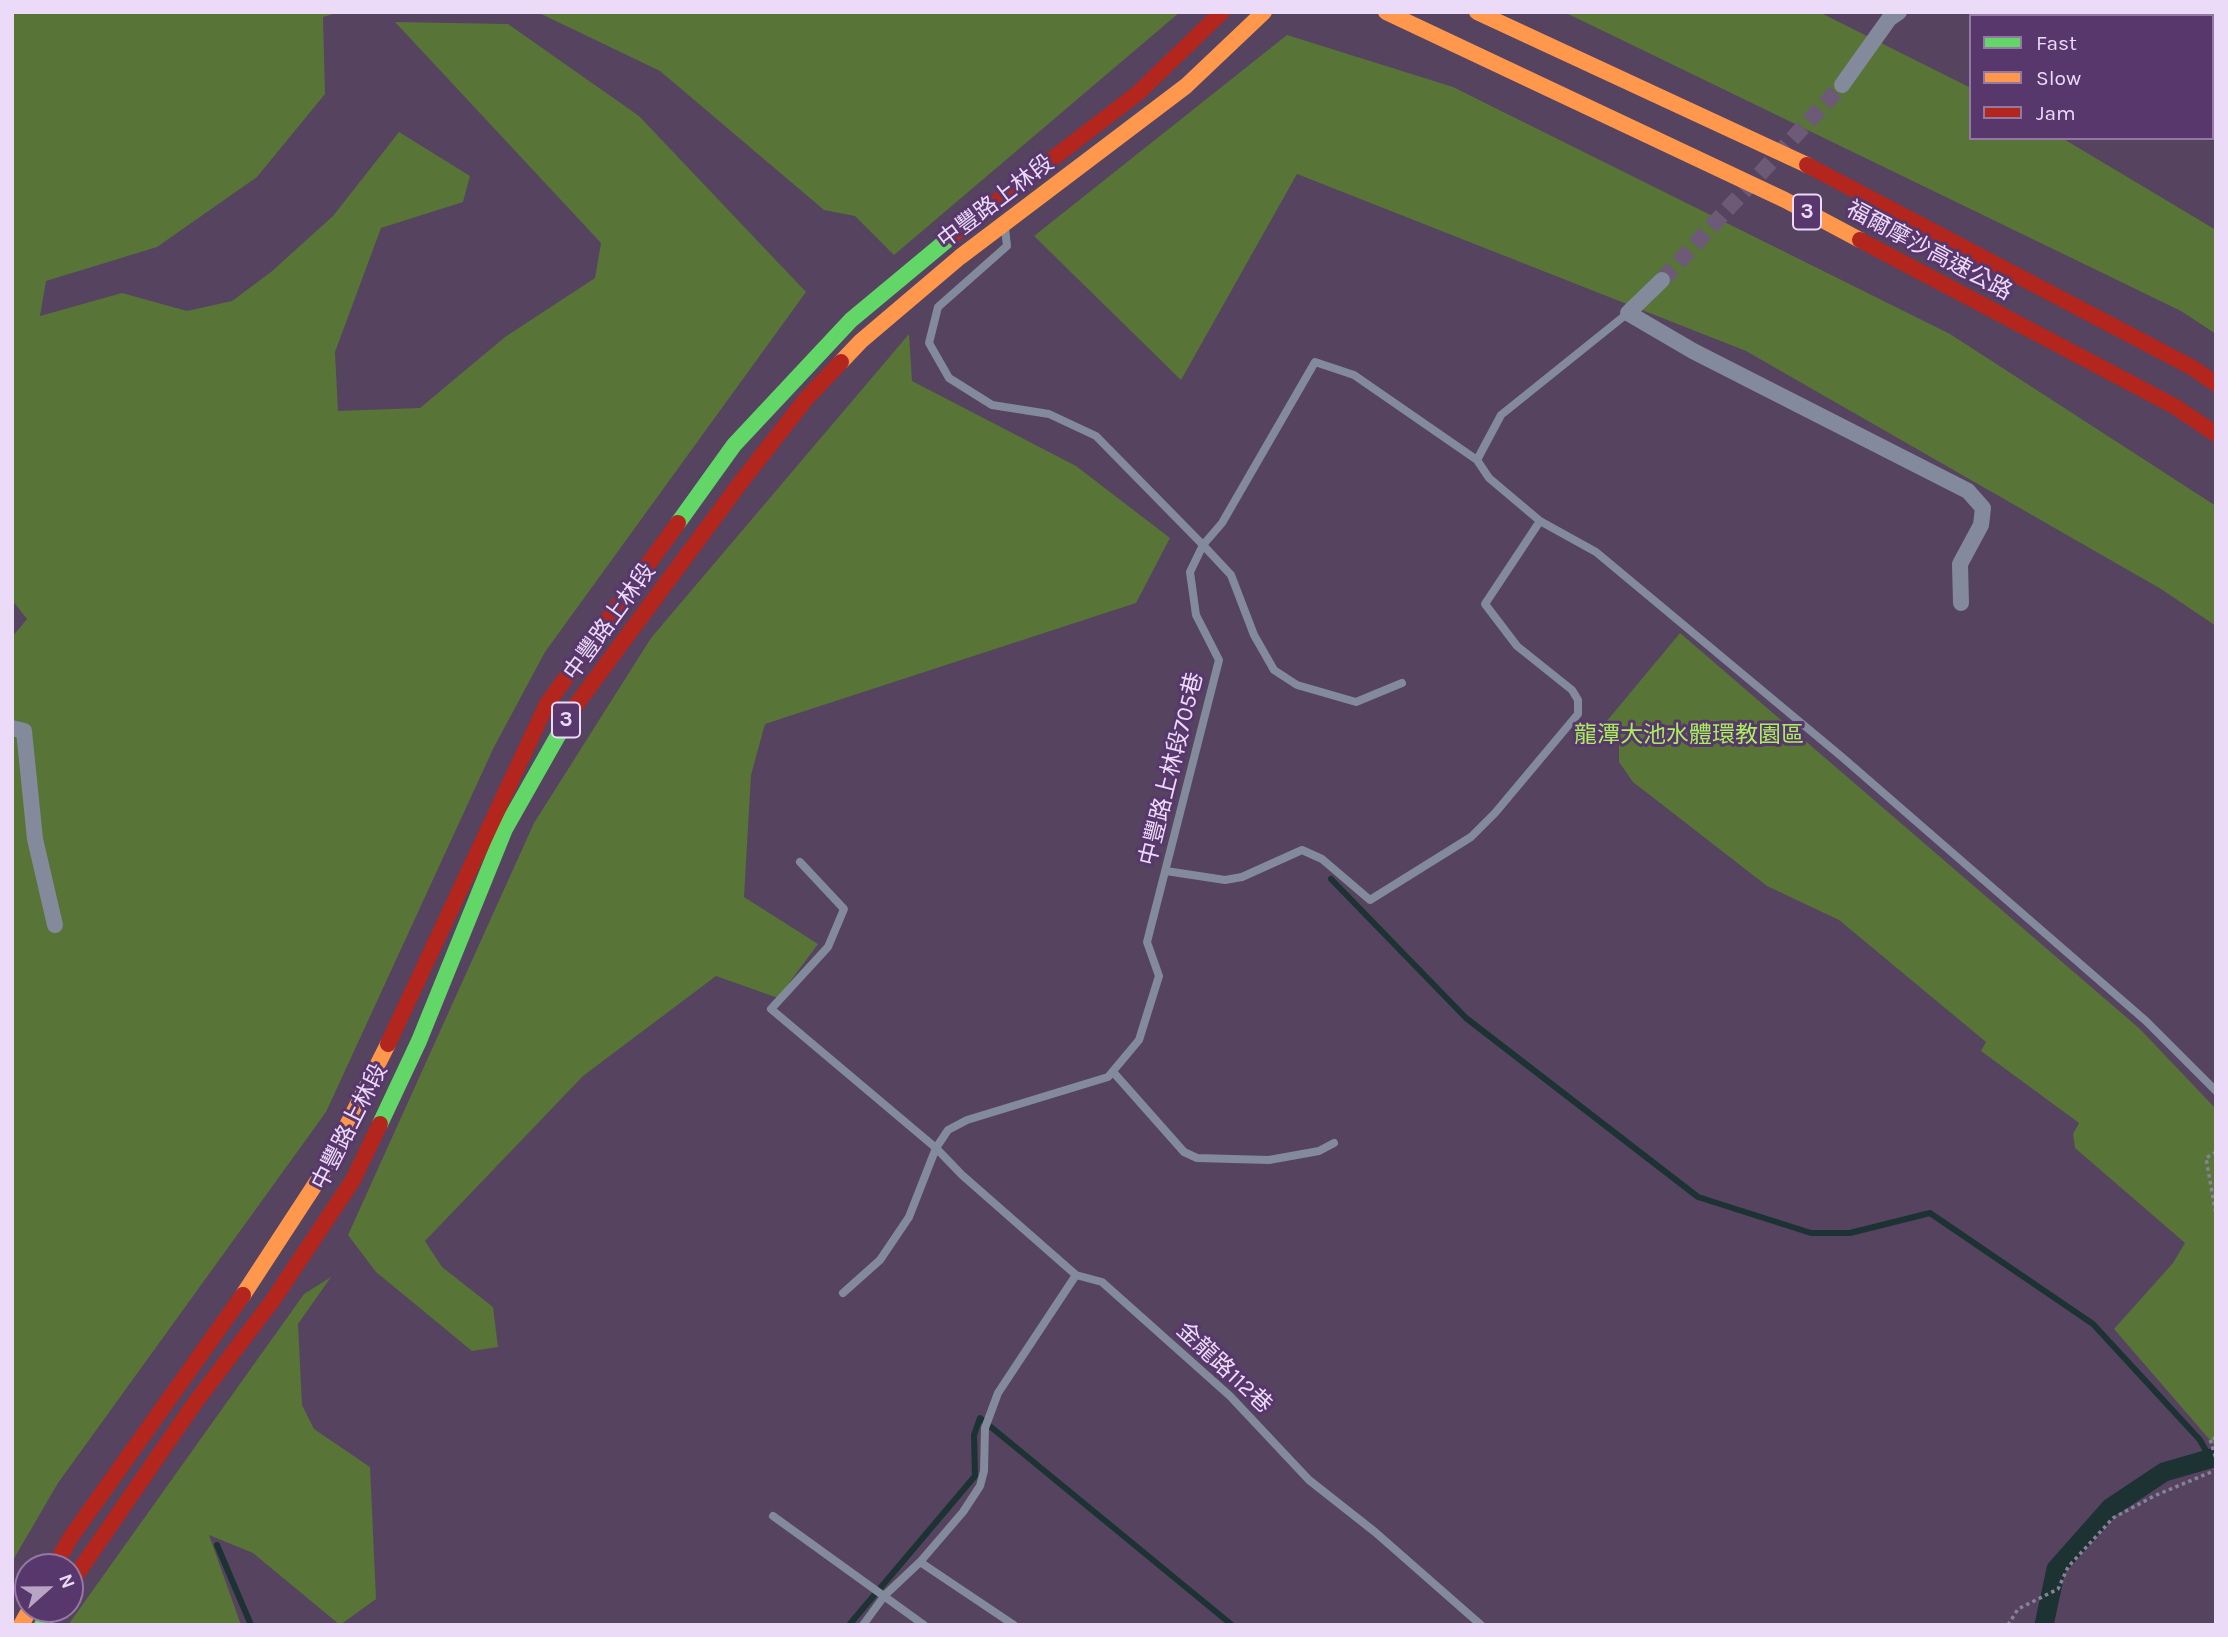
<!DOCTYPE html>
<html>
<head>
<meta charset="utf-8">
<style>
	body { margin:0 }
	#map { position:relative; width:2228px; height:1637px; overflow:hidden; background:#554360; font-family:Karla,sans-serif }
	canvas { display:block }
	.frame { position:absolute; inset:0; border:14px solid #ecdaf9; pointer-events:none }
	.legend { position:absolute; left:1969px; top:14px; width:245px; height:126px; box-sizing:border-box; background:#58376c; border:2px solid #9378a4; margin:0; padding:9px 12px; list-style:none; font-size:21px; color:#ecdaf9 }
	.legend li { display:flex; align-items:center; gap:14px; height:35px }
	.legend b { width:35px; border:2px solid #9378a4 }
	.north { position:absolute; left:14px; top:1553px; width:70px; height:70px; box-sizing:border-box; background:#58376c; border:2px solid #9378a4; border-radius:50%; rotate:69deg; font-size:19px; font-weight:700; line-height:28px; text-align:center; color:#ecdaf9 }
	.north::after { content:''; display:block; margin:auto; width:24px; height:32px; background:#b7a5c3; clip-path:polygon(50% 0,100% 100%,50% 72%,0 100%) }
</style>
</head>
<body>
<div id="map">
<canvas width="2228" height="1637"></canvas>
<div class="frame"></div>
<ul class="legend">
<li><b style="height:9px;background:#63d668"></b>Fast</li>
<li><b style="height:9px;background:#ff974d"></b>Slow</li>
<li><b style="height:9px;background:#b3261e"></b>Jam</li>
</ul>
<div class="north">N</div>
</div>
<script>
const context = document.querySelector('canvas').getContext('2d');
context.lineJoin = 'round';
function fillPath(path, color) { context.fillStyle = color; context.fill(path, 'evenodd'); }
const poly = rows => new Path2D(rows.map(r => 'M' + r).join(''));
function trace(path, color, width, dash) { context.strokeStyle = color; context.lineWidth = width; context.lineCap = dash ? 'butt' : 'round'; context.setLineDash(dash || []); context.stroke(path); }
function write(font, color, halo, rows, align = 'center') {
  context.font = font + ' Karla,"Noto Sans TC",sans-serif'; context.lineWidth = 6; context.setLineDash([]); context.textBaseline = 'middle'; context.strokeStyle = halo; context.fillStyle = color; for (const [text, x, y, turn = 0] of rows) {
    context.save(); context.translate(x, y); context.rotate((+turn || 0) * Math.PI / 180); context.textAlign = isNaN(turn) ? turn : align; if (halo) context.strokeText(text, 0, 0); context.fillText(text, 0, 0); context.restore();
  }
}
const green = poly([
	[12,12,340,12,323,17,325,94,257,177,157,247,46,281,40,316,122,293,187,311,232,301,271,272,333,216,399,132,470,176,463,202,381,228,335,352,338,411,420,408,505,337,595,278,601,243,395,22,508,24,639,116,806,292,545,652,494,747,326,1112,58,1483,12,1562,12,637,27,619,12,600],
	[537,12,1180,12,894,255,855,216,824,210,660,71],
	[1564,12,1819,12,1971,88,1971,138,2062,138,2216,230,2216,334,2181,311],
	[1287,35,1453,87,1950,334,2216,506,2216,626,2161,589,1746,351,1297,174,1181,380,1034,236],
	[909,334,912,381,1076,466,1170,538,1136,603,765,724,751,775,744,897,818,944,778,998,716,976,583,1076,425,1241,442,1267,493,1307,498,1347,472,1351,376,1272,348,1235,534,823,651,638],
	[1680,633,2140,1029,2216,1109,2216,1447,2114,1329,2173,1263,2185,1243,2075,1148,2073,1134,2079,1123,1981,1051,1986,1042,1839,920,1767,886,1633,782,1619,762,1619,740,1606,722],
	[331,1277,298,1324,302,1405,314,1429,370,1467,376,1599,340,1625,253,1553,209,1535,241,1625,68,1625,304,1294]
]);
const stream = poly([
	[1331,879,1466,1018,1698,1197,1811,1233,1850,1233,1930,1213,2093,1324,2200,1440,2210,1458],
	[217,1545,251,1625],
	[849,1625,975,1476,974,1435,980,1418,1232,1625]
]);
const canal = poly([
	[2044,1625,2056,1569,2110,1508,2164,1472,2216,1457]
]);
const streetTunnel = poly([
	[1662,280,1842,85]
]);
const path = poly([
	[2216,1152,2206,1158,2216,1215],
	[2216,1438,2210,1439,2216,1459],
	[2008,1625,2018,1609,2058,1589,2068,1567,2113,1518,2154,1496,2216,1470]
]);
const lane = poly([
	[1005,228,1007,246,938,307,929,343,949,378,992,405,1049,414,1096,436,1203,545,1190,572,1196,615,1219,660,1147,942,1159,976,1139,1040,1108,1077,967,1120,948,1130,936,1148,962,1175,1076,1275,1102,1282,1230,1396,1309,1480,1375,1532,1481,1625],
	[1477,460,1501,415,1628,313],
	[1402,683,1356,702,1297,685,1274,670,1254,635,1231,575,1203,545,1222,523,1315,362,1354,375,1477,460,1489,478,1540,521,1596,552,1842,757,2146,1021,2216,1091],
	[800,862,844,909,828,947,771,1009,936,1148,909,1217,880,1260,843,1293],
	[1166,871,1225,880,1242,877,1302,850,1322,859,1370,900,1471,837,1495,813,1578,714,1578,700,1572,690,1517,646,1485,604,1540,521],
	[1114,1073,1184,1152,1197,1158,1269,1160,1319,1151,1334,1143],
	[773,1516,924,1625],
	[920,1562,1014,1625],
	[863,1625,885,1595,920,1562,963,1512,980,1486,984,1471,985,1428,998,1393,1076,1275]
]);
const street = poly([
	[1842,85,1889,19,1899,12],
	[1662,280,1628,313,1693,351,1968,491,1983,508,1981,525,1960,564,1961,603],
	[12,728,24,731,35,839,55,925]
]);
const fast = poly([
	[2186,12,2192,16],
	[678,523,734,445,851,320,952,236],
	[380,1124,419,1041,505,829,573,709],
	[42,1625,53,1609]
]);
const slow = poly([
	[1386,12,1785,200,1860,240],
	[1477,12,1807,165],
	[2212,31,2216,34],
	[841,362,861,341,960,257,1186,86,1264,12],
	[243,1295,324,1171,388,1044],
	[21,1625,30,1609]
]);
const jam = poly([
	[1807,165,2193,368,2216,384],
	[952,236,1138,93,1222,12],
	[1860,240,2174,406,2216,434],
	[573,709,741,482,806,399,841,362],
	[388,1044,547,704,678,523],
	[54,1567,71,1537,243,1295],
	[70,1584,194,1404,273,1300,353,1180,380,1124]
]);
const shields = [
	[1807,212,28],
	[566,720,28]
];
const shieldNames = [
	["3",1807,212],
	["3",566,720]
];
const streetNames = [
	["中豐路上林段",996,202,-37],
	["福爾摩沙高速公路",1929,251,28],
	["中豐路上林段",610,622,-54],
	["中豐路上林段705巷",1172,769,-76],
	["中豐路上林段",350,1127,-63],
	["金龍路112巷",1224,1368,43]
];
const parkNames = [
	["龍潭大池水體環教園區",1689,735]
];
fillPath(green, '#587437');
trace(stream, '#1c3233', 6);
trace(canal, '#1c3233', 19);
trace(streetTunnel, '#6c5a77', 16, [16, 8]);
trace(path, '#858395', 3.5, [3.5, 3.5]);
trace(lane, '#828a9c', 8);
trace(street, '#828a9c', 16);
trace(fast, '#63d668', 16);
trace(slow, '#ff974d', 16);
trace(jam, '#b3261e', 16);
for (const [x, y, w] of shields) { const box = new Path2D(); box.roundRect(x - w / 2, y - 17.5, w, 35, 5); context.fillStyle = '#58376c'; context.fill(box); trace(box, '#ecdaf9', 2); }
write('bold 21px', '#ecdaf9', null, shieldNames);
write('23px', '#ecdaf9', '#58376c', streetNames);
write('23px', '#a8ef5b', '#58376c', parkNames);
</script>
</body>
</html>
